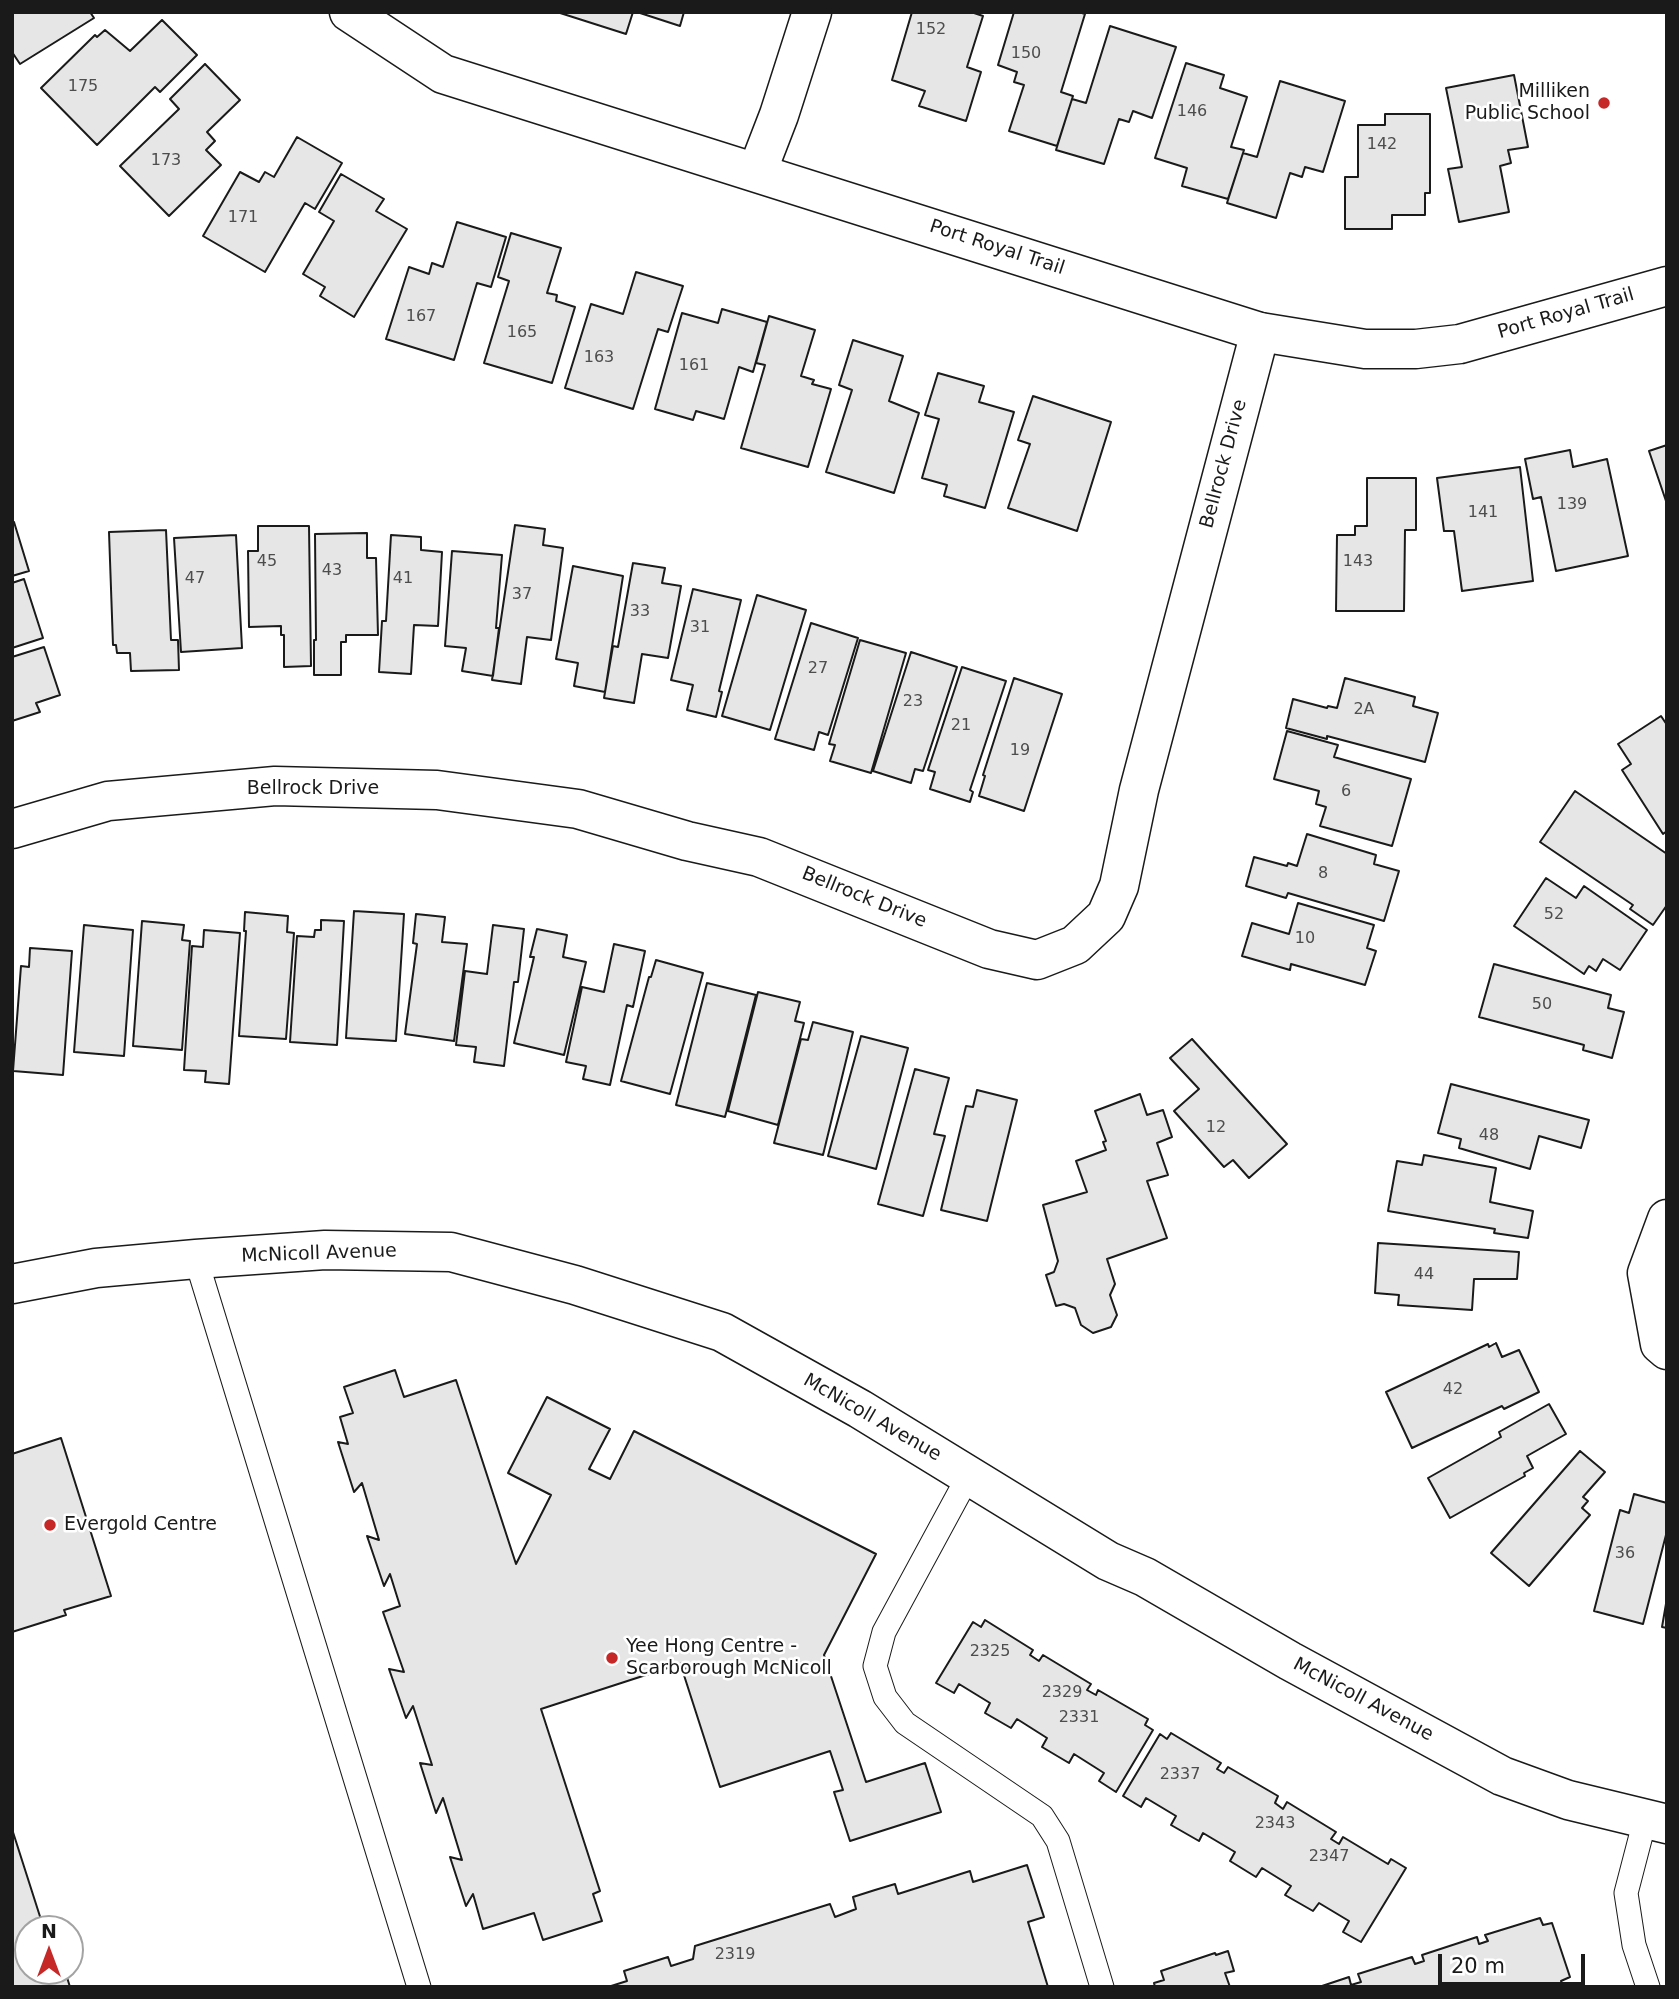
<!DOCTYPE html>
<html>
<head>
<meta charset="utf-8">
<style>
	body { margin:0 }
	#map { position:relative; width:1679px; height:1999px; overflow:hidden; background:#fff; font-family:"DejaVu Sans",sans-serif }
	canvas { display:block }
	.frame { position:absolute; inset:0; border:14px solid #1a1a1a; pointer-events:none }
	.north { position:absolute; left:14px; top:1915px; width:70px; height:70px; box-sizing:border-box; background:#fff; border:2px solid #a3a3a3; border-radius:50%; rotate:0deg; font-size:19px; font-weight:700; line-height:28px; text-align:center; color:#1a1a1a }
	.north::after { content:''; display:block; margin:auto; width:24px; height:32px; background:#c62828; clip-path:polygon(50% 0,100% 100%,50% 72%,0 100%) }
	.scale { position:absolute; left:1438px; top:1954px; width:147px; height:32px; box-sizing:border-box; border:4px solid #1a1a1a; border-top:0; padding-left:9px; font-size:21px; line-height:24px; white-space:nowrap; color:#1a1a1a; -webkit-text-stroke:5px #fff; paint-order:stroke }
</style>
</head>
<body>
<div id="map">
<canvas width="1679" height="1999"></canvas>
<div class="frame"></div>
<div class="north">N</div>
<div class="scale">20 m</div>
</div>
<script>
const context = document.querySelector('canvas').getContext('2d');
context.lineJoin = 'round';
function fillPath(path, color) { context.fillStyle = color; context.fill(path, 'evenodd'); }
const poly = rows => new Path2D(rows.map(r => 'M' + r).join(''));
function trace(path, color, width, dash) { context.strokeStyle = color; context.lineWidth = width; context.lineCap = dash ? 'butt' : 'round'; context.setLineDash(dash || []); context.stroke(path); }
function write(font, color, halo, rows, align = 'center') {
  context.font = font + ' "DejaVu Sans",sans-serif'; context.lineWidth = 5; context.setLineDash([]); context.textBaseline = 'middle'; context.strokeStyle = halo; context.fillStyle = color; for (const [text, x, y, turn = 0] of rows) {
    context.save(); context.translate(x, y); context.rotate((+turn || 0) * Math.PI / 180); context.textAlign = isNaN(turn) ? turn : align; if (halo) context.strokeText(text, 0, 0); context.fillText(text, 0, 0); context.restore();
  }
}
const building = poly([
	[12,12,90,12,94,18,20,64,12,52,12,12],
	[557,12,633,12,626,34,557,12],
	[637,12,684,12,680,26,637,12],
	[912,12,971,12,983,16,967,67,981,72,966,121,919,106,925,91,892,80,912,12],
	[1014,12,1079,12,1085,14,1061,92,1073,96,1057,146,1009,131,1024,85,1014,82,1017,72,998,65,1014,12],
	[162,20,197,55,160,92,155,87,97,145,41,88,95,35,97,37,105,30,130,51,162,20],
	[1110,26,1176,47,1152,118,1133,111,1129,122,1119,119,1104,164,1056,150,1072,99,1086,103,1110,26],
	[1186,63,1224,75,1220,88,1247,97,1231,147,1244,150,1228,199,1182,186,1187,168,1155,158,1186,63],
	[205,64,240,100,207,132,215,141,206,150,221,165,169,216,120,166,179,109,170,99,205,64],
	[1514,75,1528,147,1508,150,1511,163,1500,166,1509,212,1459,222,1448,169,1462,167,1446,88,1514,75],
	[1280,81,1345,101,1323,172,1305,167,1302,177,1290,173,1276,218,1227,203,1243,153,1257,157,1280,81],
	[1385,114,1430,114,1430,193,1425,193,1425,215,1392,215,1392,229,1345,229,1345,177,1358,177,1358,125,1385,125,1385,114],
	[297,137,342,163,315,209,305,203,265,272,203,236,240,172,259,182,265,172,274,177,297,137],
	[341,174,384,199,376,211,407,229,354,317,320,296,325,287,303,274,334,221,319,212,341,174],
	[457,222,506,237,491,287,477,283,454,360,386,339,409,267,429,274,432,263,443,267,457,222],
	[511,233,561,248,547,293,557,295,556,301,575,307,552,383,484,363,509,281,498,277,511,233],
	[636,272,683,286,668,332,658,329,633,409,565,388,591,304,623,314,636,272],
	[722,309,767,322,753,372,739,367,724,419,696,411,693,420,655,409,682,313,718,323,722,309],
	[769,316,815,330,801,376,814,380,812,384,831,389,808,467,741,448,765,365,756,363,769,316],
	[853,340,903,356,889,401,919,413,894,493,826,472,852,390,839,385,853,340],
	[938,373,984,386,979,402,1014,412,985,508,944,496,947,485,922,478,939,419,925,415,938,373],
	[1033,396,1111,422,1077,531,1008,508,1030,444,1018,440,1033,396],
	[1667,445,1667,504,1649,451,1667,445],
	[1570,450,1573,467,1607,459,1628,556,1556,571,1541,497,1533,499,1525,459,1570,450],
	[1520,467,1533,581,1462,591,1454,531,1444,531,1437,478,1520,467],
	[1367,478,1416,478,1416,530,1405,530,1404,611,1336,611,1337,535,1355,535,1355,526,1367,526,1367,478],
	[14,522,29,571,12,576,12,523,14,522],
	[515,525,545,529,543,545,563,548,551,640,527,637,521,684,492,680,515,525],
	[258,526,309,526,311,666,284,667,284,635,281,635,281,626,249,627,248,551,258,551,258,526],
	[166,530,171,640,178,640,179,670,131,671,130,653,117,653,116,645,113,645,109,532,166,530],
	[367,533,367,558,376,558,378,635,346,635,346,642,341,642,341,675,314,675,314,640,316,640,315,534,367,533],
	[236,535,242,648,181,652,174,538,236,535],
	[391,535,421,537,421,550,442,552,438,626,414,625,411,674,379,672,382,621,386,621,391,535],
	[452,551,502,555,496,628,499,628,493,676,462,671,466,648,445,646,452,551],
	[633,563,665,568,662,583,681,586,668,658,642,654,634,703,604,698,613,646,618,647,633,563],
	[573,566,623,576,605,692,574,686,578,663,556,659,573,566],
	[24,579,43,638,12,648,12,583,24,579],
	[693,589,741,600,719,691,722,692,716,717,687,710,693,685,671,680,693,589],
	[757,595,806,610,770,730,722,716,757,595],
	[811,623,858,638,828,735,819,732,814,750,775,739,811,623],
	[860,640,906,653,871,773,830,761,835,745,829,744,860,640],
	[44,647,60,695,36,703,40,712,12,721,12,657,44,647],
	[911,652,957,667,923,771,915,769,911,783,873,771,911,652],
	[962,667,1006,681,970,790,973,792,970,802,930,789,935,772,928,770,962,667],
	[1014,678,1062,694,1024,811,979,796,985,776,983,775,1014,678],
	[1345,678,1415,697,1413,706,1438,713,1425,762,1327,736,1327,739,1286,728,1293,699,1327,708,1328,706,1337,708,1345,678],
	[1661,716,1667,725,1667,831,1663,834,1622,770,1631,764,1618,744,1661,716],
	[1287,731,1338,745,1334,757,1411,779,1392,846,1320,826,1326,807,1316,804,1319,791,1274,779,1287,731],
	[1575,791,1667,854,1667,905,1653,925,1630,909,1633,905,1540,842,1575,791],
	[1307,834,1376,855,1374,864,1399,871,1384,921,1288,893,1286,898,1246,886,1254,857,1287,866,1288,863,1297,866,1307,834],
	[1546,878,1576,898,1584,886,1647,930,1620,970,1603,959,1596,971,1589,966,1584,974,1514,926,1546,878],
	[1298,903,1374,925,1367,948,1376,951,1365,985,1291,964,1290,970,1242,956,1252,923,1289,934,1298,903],
	[354,911,404,914,396,1041,346,1038,354,911],
	[245,912,288,916,287,932,294,933,286,1039,239,1036,246,931,244,931,245,912],
	[416,914,445,917,442,942,467,944,454,1041,405,1034,417,944,413,943,416,914],
	[321,920,344,921,337,1045,290,1042,297,936,314,937,315,930,321,930,321,920],
	[142,921,184,925,182,940,190,941,182,1050,133,1046,142,921],
	[84,925,133,930,124,1056,74,1052,84,925],
	[493,925,524,929,518,982,514,982,504,1066,474,1062,476,1047,456,1045,465,971,487,974,493,925],
	[537,929,567,935,563,957,586,962,564,1055,514,1043,534,957,530,957,537,929],
	[204,930,240,933,229,1084,205,1082,206,1071,184,1070,192,946,203,947,204,930],
	[614,944,645,951,633,1007,627,1005,610,1085,583,1079,586,1066,566,1062,582,987,604,992,614,944],
	[30,948,72,951,63,1075,13,1071,21,966,29,967,30,948],
	[656,960,703,973,670,1094,621,1081,649,977,651,977,656,960],
	[1494,964,1611,995,1608,1008,1624,1012,1612,1058,1583,1050,1584,1045,1479,1017,1494,964],
	[707,983,756,995,725,1117,676,1105,707,983],
	[758,992,800,1002,795,1021,804,1023,778,1125,728,1111,758,992],
	[813,1022,853,1032,823,1155,774,1143,801,1039,808,1040,813,1022],
	[861,1036,908,1048,876,1169,828,1156,861,1036],
	[1192,1039,1287,1144,1249,1178,1233,1160,1224,1167,1174,1111,1199,1089,1170,1058,1192,1039],
	[915,1069,949,1078,934,1134,945,1136,923,1216,878,1204,915,1069],
	[1451,1084,1589,1120,1581,1148,1539,1136,1530,1169,1459,1148,1461,1139,1438,1133,1451,1084],
	[977,1090,1017,1100,987,1221,941,1210,966,1106,973,1107,977,1090],
	[1140,1094,1147,1115,1163,1110,1172,1137,1157,1143,1168,1175,1147,1181,1167,1238,1107,1259,1115,1284,1110,1295,1117,1315,1111,1327,1093,1333,1081,1325,1075,1308,1064,1304,1056,1306,1046,1275,1054,1272,1058,1261,1043,1205,1087,1192,1076,1161,1106,1150,1103,1142,1106,1141,1095,1111,1140,1094],
	[1424,1155,1496,1168,1490,1202,1533,1211,1528,1238,1494,1233,1495,1229,1388,1211,1397,1161,1422,1165,1424,1155],
	[1378,1243,1519,1252,1517,1279,1474,1279,1472,1310,1398,1305,1399,1295,1375,1293,1378,1243],
	[1496,1343,1502,1357,1519,1350,1539,1392,1504,1409,1502,1406,1412,1448,1386,1392,1488,1344,1489,1347,1496,1343],
	[395,1370,404,1397,456,1380,516,1564,551,1495,508,1473,547,1397,610,1429,589,1469,610,1479,634,1431,876,1554,824,1655,866,1782,925,1763,941,1812,850,1841,834,1792,843,1790,830,1751,720,1787,682,1669,688,1668,686,1662,541,1709,600,1891,593,1894,602,1921,543,1940,534,1913,483,1929,473,1894,466,1906,450,1857,462,1860,443,1798,436,1813,420,1763,432,1765,413,1706,406,1718,389,1669,404,1672,383,1612,400,1606,390,1574,384,1586,367,1536,379,1540,362,1483,354,1492,338,1442,348,1444,340,1417,353,1413,344,1387,395,1370],
	[1549,1404,1566,1434,1527,1456,1533,1468,1524,1473,1525,1476,1450,1518,1428,1478,1501,1437,1499,1432,1549,1404],
	[61,1438,111,1596,64,1610,66,1615,12,1632,12,1454,61,1438],
	[1580,1451,1605,1472,1583,1497,1588,1501,1582,1508,1590,1515,1529,1586,1491,1553,1580,1451],
	[1634,1494,1667,1503,1667,1531,1643,1624,1594,1611,1620,1510,1629,1513,1634,1494],
	[1667,1598,1667,1628,1662,1627,1667,1598],
	[985,1620,1033,1650,1030,1655,1039,1661,1043,1655,1091,1684,1087,1690,1096,1695,1098,1690,1148,1719,1145,1725,1153,1730,1116,1792,1099,1781,1104,1773,1074,1754,1069,1763,1042,1747,1047,1738,1017,1719,1011,1728,985,1713,990,1703,959,1684,954,1693,936,1683,973,1622,981,1627,985,1620],
	[1171,1733,1221,1763,1217,1769,1224,1773,1228,1767,1278,1796,1275,1803,1283,1809,1287,1802,1336,1832,1331,1839,1339,1844,1343,1837,1388,1864,1391,1859,1406,1868,1361,1942,1343,1932,1349,1921,1319,1903,1313,1911,1285,1895,1291,1886,1262,1868,1256,1877,1230,1861,1235,1852,1203,1833,1199,1841,1171,1825,1176,1816,1146,1798,1141,1807,1123,1796,1160,1734,1167,1739,1171,1733],
	[12,1829,44,1929,28,1929,28,1971,65,1971,70,1987,12,1987,12,1829],
	[1027,1865,1044,1917,1028,1922,1048,1987,608,1987,627,1981,624,1971,668,1957,671,1966,693,1959,695,1946,830,1904,835,1917,856,1909,853,1897,875,1890,895,1884,898,1894,970,1871,973,1882,1027,1865],
	[1540,1918,1543,1925,1552,1923,1570,1977,1561,1981,1563,1987,1319,1987,1349,1977,1351,1985,1361,1982,1358,1974,1412,1957,1415,1964,1424,1961,1422,1955,1477,1937,1479,1944,1488,1941,1485,1935,1540,1918],
	[1228,1951,1234,1971,1225,1973,1230,1987,1155,1987,1154,1983,1164,1980,1161,1971,1215,1953,1216,1955,1228,1951]
]);
const service = poly([
	[196,1259,419,1987],
	[969,1475,884,1632,875,1666,885,1697,905,1723,1042,1816,1058,1841,1102,1987],
	[1645,1820,1626,1893,1634,1945,1648,1987]
]);
const minor = poly([
	[757,172,779,115,812,12],
	[12,829,108,801,275,786,437,790,578,809,687,841,759,857,989,949,1037,960,1075,945,1106,916,1119,886,1139,790,1260,332],
	[1667,1219,1647,1273,1660,1344,1667,1350]
]);
const tertiary = poly([
	[349,12,443,74,1260,332,1365,349,1416,349,1460,344,1667,286]
]);
const secondary = poly([
	[12,1284,96,1268,196,1259,325,1250,451,1252,575,1285,722,1332,860,1409,1108,1561,1145,1577,1290,1661,1502,1776,1568,1800,1667,1824]
]);
const markers = [
	[1604,103,7,"#c62828"],
	[50,1525,7,"#c62828"],
	[612,1658,7,"#c62828"]
];
const numberNames = [
	["152",931,30],
	["150",1026,54],
	["175",83,87],
	["146",1192,112],
	["142",1382,145],
	["173",166,161],
	["171",243,218],
	["167",421,317],
	["165",522,333],
	["163",599,358],
	["161",694,366],
	["139",1572,505],
	["141",1483,513],
	["45",267,562],
	["143",1358,562],
	["43",332,571],
	["47",195,579],
	["41",403,579],
	["37",522,595],
	["33",640,612],
	["31",700,628],
	["27",818,669],
	["23",913,702],
	["2A",1364,710],
	["21",961,726],
	["19",1020,751],
	["6",1346,792],
	["8",1323,874],
	["52",1554,915],
	["10",1305,939],
	["50",1542,1005],
	["12",1216,1128],
	["48",1489,1136],
	["44",1424,1275],
	["42",1453,1390],
	["36",1625,1554],
	["2325",990,1652],
	["2329",1062,1693],
	["2331",1079,1718],
	["2337",1180,1775],
	["2343",1275,1824],
	["2347",1329,1857],
	["2319",735,1955]
];
const poiNames = [
	["Milliken",1590,92,"right"],
	["Public School",1590,114,"right"],
	["Evergold Centre",64,1525],
	["Yee Hong Centre -",626,1647],
	["Scarborough McNicoll",626,1669]
];
const streetNames = [
	["Port Royal Trail",997,248,18],
	["Port Royal Trail",1566,314,-16],
	["Bellrock Drive",1224,464,-75],
	["Bellrock Drive",313,789],
	["Bellrock Drive",864,898,22],
	["McNicoll Avenue",319,1254,-2],
	["McNicoll Avenue",872,1418,30],
	["McNicoll Avenue",1363,1700,28]
];
fillPath(building, '#e6e6e6');
trace(building, '#1a1a1a', 2);
trace(service, '#1a1a1a', 25);
trace(minor, '#1a1a1a', 41);
trace(tertiary, '#1a1a1a', 41);
trace(secondary, '#1a1a1a', 41);
trace(service, '#fff', 23);
trace(minor, '#fff', 38);
trace(tertiary, '#fff', 38);
trace(secondary, '#fff', 38);
for (const [x, y, r, color] of markers) { const dot = new Path2D(); dot.arc(x, y, r, 0, 2 * Math.PI); context.fillStyle = color; context.fill(dot); trace(dot, '#fff', 2.5); }
write('16px', '#4d4d4d', null, numberNames);
write('19px', '#1a1a1a', '#fff', poiNames, 'left');
write('19px', '#1a1a1a', '#fff', streetNames);
</script>
</body>
</html>
